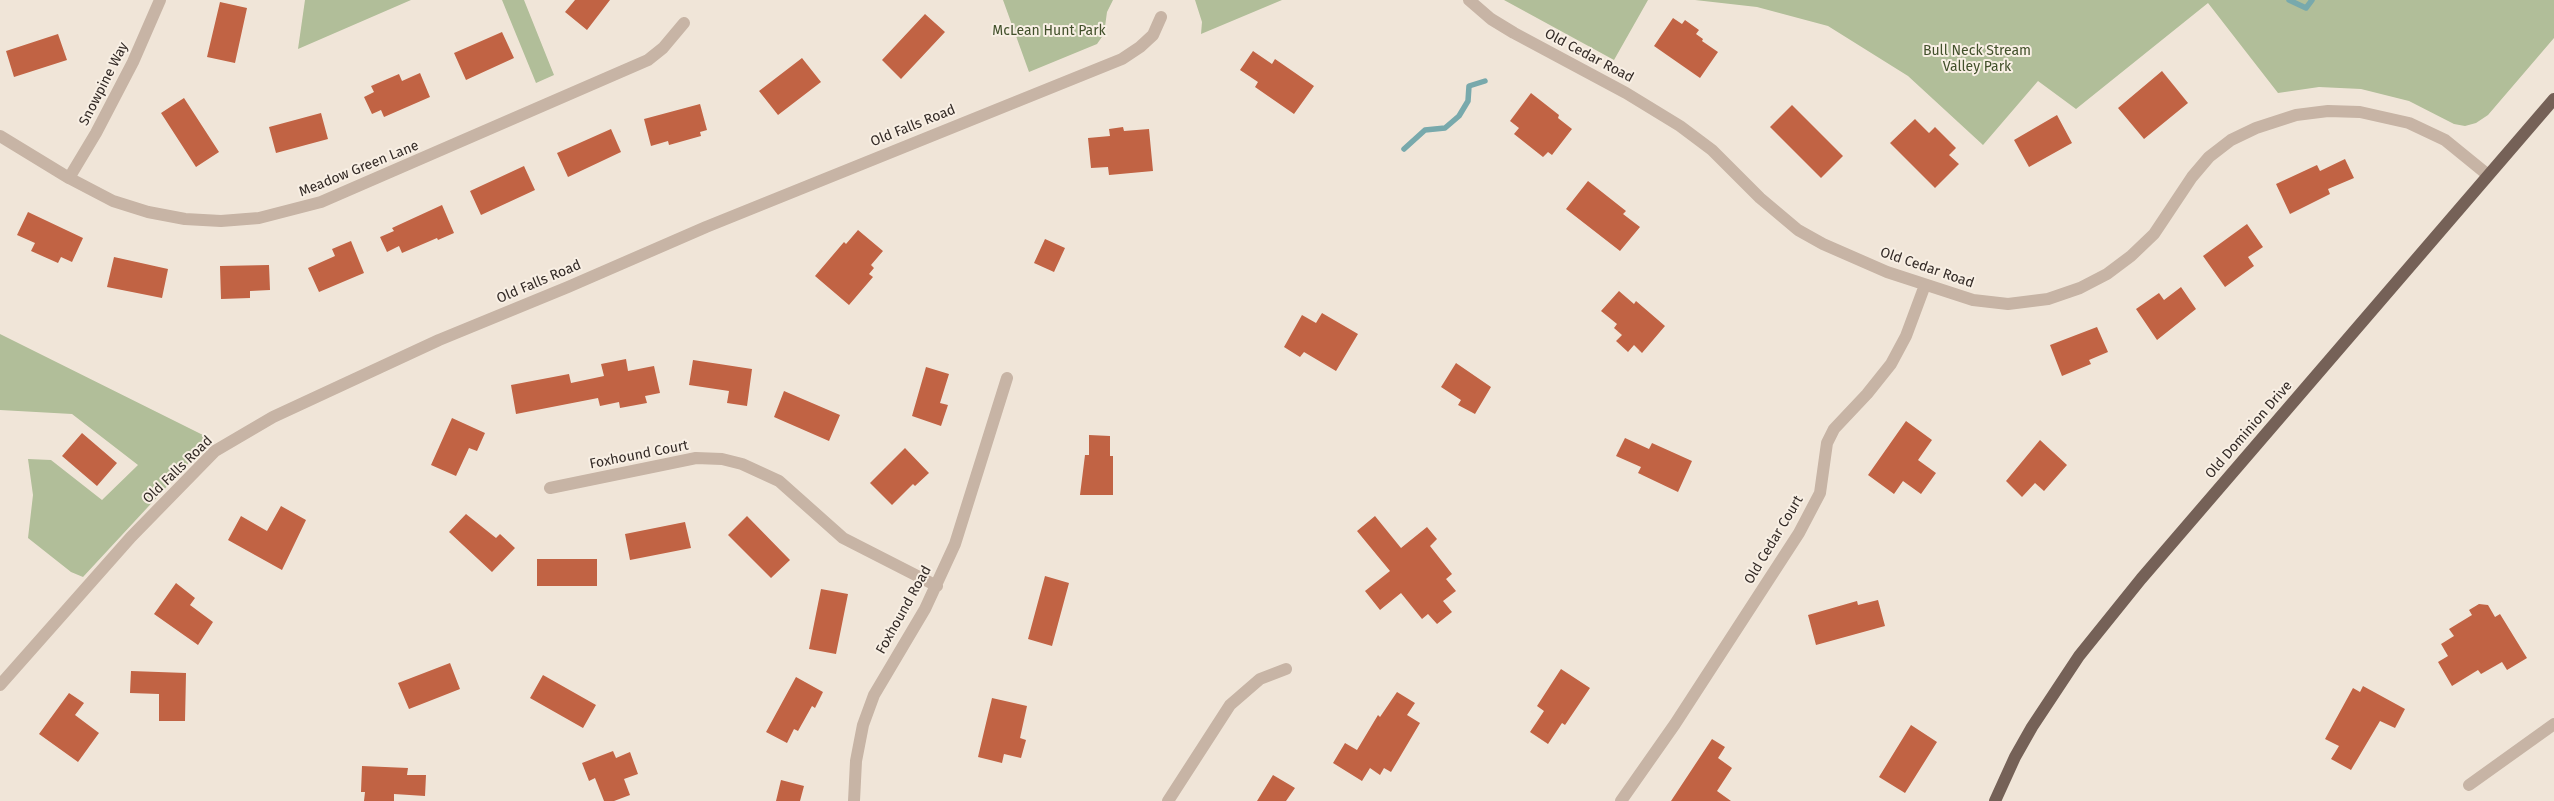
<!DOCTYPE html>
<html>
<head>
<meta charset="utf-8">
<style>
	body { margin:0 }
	canvas { display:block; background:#f0e5d8 }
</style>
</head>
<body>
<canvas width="2554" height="801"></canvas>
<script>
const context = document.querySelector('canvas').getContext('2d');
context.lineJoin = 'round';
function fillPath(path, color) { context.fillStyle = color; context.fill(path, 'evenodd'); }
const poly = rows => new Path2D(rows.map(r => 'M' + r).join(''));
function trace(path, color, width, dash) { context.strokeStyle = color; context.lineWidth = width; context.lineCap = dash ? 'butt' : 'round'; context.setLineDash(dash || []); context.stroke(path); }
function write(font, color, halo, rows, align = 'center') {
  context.font = font + ' "Fira Sans",sans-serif'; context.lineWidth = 4; context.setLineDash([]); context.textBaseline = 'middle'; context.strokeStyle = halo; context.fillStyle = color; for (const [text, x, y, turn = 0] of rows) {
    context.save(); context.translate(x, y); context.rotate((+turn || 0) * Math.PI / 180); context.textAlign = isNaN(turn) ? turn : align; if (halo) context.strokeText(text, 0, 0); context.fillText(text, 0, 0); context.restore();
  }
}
const green = poly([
	[305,0,411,0,298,49],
	[502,0,524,0,554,75,536,83],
	[1003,0,1113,0,1107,12,1104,34,1097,44,1029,72],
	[1195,0,1282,0,1201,34,1202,22],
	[1504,0,1648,0,1614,60],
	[1695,0,2554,0,2554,38,2488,115,2476,123,2465,126,2454,124,2409,101,2361,89,2319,87,2278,93,2208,3,2076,109,2038,81,1983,145,1908,76,1828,26,1757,7],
	[0,334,211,439,83,577,71,572,28,538,33,495,28,459,51,460,102,500,138,465,72,414,0,410]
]);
const stream = poly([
	[2289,0,2306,8,2312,0],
	[1404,149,1425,130,1445,128,1459,116,1468,101,1469,86,1485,81]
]);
const building = poly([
	[575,0,610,0,587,30,565,12],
	[220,2,247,8,235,63,207,57],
	[925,14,945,32,901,79,882,60],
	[1673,18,1682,24,1685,20,1699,30,1696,34,1703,39,1702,41,1718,52,1700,78,1654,46],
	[502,32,514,58,466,80,454,53],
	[58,34,67,60,14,77,6,51],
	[1253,51,1272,64,1275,59,1314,86,1294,114,1255,87,1258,82,1240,70],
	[802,58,821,82,778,115,759,91],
	[2162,71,2188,103,2144,139,2118,108],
	[420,73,430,97,384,117,381,110,372,114,364,97,374,92,371,86,399,74,402,81],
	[1531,93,1559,115,1558,118,1572,129,1552,155,1548,152,1543,157,1514,134,1519,128,1510,121],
	[184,98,219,152,196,167,161,113],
	[700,104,707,130,700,132,701,136,669,145,668,141,651,146,644,119],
	[1792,105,1843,156,1821,178,1770,127],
	[321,113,328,139,276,153,269,127],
	[2057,115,2072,143,2029,167,2014,140],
	[1915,119,1929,133,1935,127,1956,148,1949,155,1959,164,1935,188,1890,143],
	[1123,127,1124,131,1149,129,1153,171,1109,175,1108,167,1091,168,1088,138,1110,136,1109,129],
	[611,129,621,152,568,177,557,153],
	[2345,159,2354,178,2328,189,2330,194,2290,214,2276,184,2317,165,2320,171],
	[524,166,535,190,481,215,470,191],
	[1588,181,1626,211,1623,214,1640,227,1620,251,1566,209],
	[442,205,454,233,438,240,437,238,402,253,399,246,387,252,380,237,394,231,392,228],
	[28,212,83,238,72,262,61,257,58,263,31,251,35,243,17,235],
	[2247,224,2263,247,2248,257,2254,266,2225,287,2203,256],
	[858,230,883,251,871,265,874,268,869,274,873,277,849,305,815,276,844,242,846,244],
	[1045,239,1065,248,1054,272,1034,263],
	[351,241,364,273,319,292,308,268,335,256,332,249],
	[114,257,168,269,162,298,107,287],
	[269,265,270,290,250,291,250,298,221,299,220,266],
	[2181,287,2196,309,2157,340,2136,309,2159,293,2164,300],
	[1619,291,1634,304,1636,301,1665,326,1642,353,1634,345,1628,352,1616,341,1622,335,1614,328,1617,324,1601,311],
	[1322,313,1358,334,1336,371,1304,352,1300,357,1284,347,1302,315,1316,323],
	[2097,327,2108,352,2089,360,2091,364,2062,376,2050,345],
	[626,359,628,371,654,366,660,393,645,396,647,403,620,408,619,402,600,406,598,398,516,414,511,385,569,374,571,383,604,376,601,364],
	[693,360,752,369,747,406,727,403,729,391,689,385],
	[1456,363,1491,387,1475,414,1458,405,1461,400,1441,387],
	[926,367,949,374,940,403,948,405,941,426,912,416],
	[784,391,840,415,829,441,774,417],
	[452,418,485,433,477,451,469,448,456,476,431,465],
	[1906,421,1932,440,1918,460,1936,473,1921,494,1903,481,1894,494,1868,475],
	[82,433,117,463,97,486,62,456],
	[1089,435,1110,436,1110,456,1113,456,1113,495,1080,495,1085,455,1089,455],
	[1625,438,1649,449,1652,443,1692,461,1678,492,1638,473,1641,467,1616,456],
	[2040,440,2067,465,2044,491,2035,483,2022,497,2006,481],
	[905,448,929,473,915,486,913,484,892,505,870,483],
	[281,506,306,520,282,570,228,540,241,516,267,531],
	[466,514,496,538,500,534,515,548,492,572,449,532],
	[747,516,790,560,771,578,728,535],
	[1375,516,1401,548,1427,527,1437,539,1430,546,1452,574,1446,579,1456,591,1443,601,1452,612,1437,624,1428,614,1422,619,1401,593,1380,610,1365,591,1390,571,1357,531],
	[685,522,691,548,630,560,625,534],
	[537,559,597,559,597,586,537,586],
	[1045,576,1069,583,1052,646,1028,639],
	[176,583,195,598,190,605,213,622,198,645,154,614],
	[821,589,848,594,836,654,809,649],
	[1878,600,1885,626,1816,645,1808,615,1857,601,1858,605],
	[2479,604,2488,605,2495,617,2500,614,2527,658,2507,670,2502,662,2481,674,2478,670,2452,686,2438,662,2448,656,2441,644,2454,636,2449,629,2472,615,2469,610],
	[450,663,460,689,409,709,398,683],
	[1561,669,1590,688,1565,725,1562,723,1548,744,1530,732,1544,711,1537,706],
	[131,671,186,673,185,721,159,721,159,694,130,693],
	[543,675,596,705,583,728,530,698],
	[796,677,823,692,815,708,812,706,798,731,794,729,787,743,766,732],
	[2363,686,2405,709,2395,728,2380,721,2351,770,2331,759,2339,746,2325,739,2353,688,2360,692],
	[1397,692,1415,703,1407,715,1420,723,1391,772,1384,768,1380,775,1370,768,1362,781,1333,763,1345,743,1357,750,1378,715,1380,717],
	[69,693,84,703,75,715,99,733,78,762,39,734],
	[992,698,1027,706,1020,738,1026,740,1021,758,1004,754,1002,763,978,757],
	[1911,725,1937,742,1905,793,1879,777],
	[1712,739,1725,747,1718,758,1732,768,1717,791,1731,801,1671,801],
	[613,751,616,758,630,752,638,774,624,779,630,795,614,801,604,801,595,778,589,781,582,763],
	[362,766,408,768,407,775,426,775,425,796,394,794,394,801,364,801,365,792,361,792],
	[1273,775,1295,788,1286,801,1257,801],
	[781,780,804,786,800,801,776,801]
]);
const minor = poly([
	[1469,0,1491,19,1514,33,1626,93,1680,126,1712,150,1760,198,1798,230,1823,244,1887,272,1973,300,2008,304,2048,299,2080,288,2107,274,2131,256,2154,234,2192,177,2209,157,2231,140,2256,128,2296,115,2328,111,2360,112,2409,123,2445,140,2488,175],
	[0,136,69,178,113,201,148,212,185,219,221,221,259,218,321,202,648,60,663,48,684,23],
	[69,178,96,133,133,62,160,0],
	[550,488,696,458,722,459,742,464,779,481,843,538,937,586],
	[0,685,131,537,215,451,273,417,439,340,568,287,706,227,1122,59,1140,47,1153,35,1161,17],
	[2469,785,2554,724],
	[854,801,856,761,863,725,874,695,925,609,955,544,1007,378],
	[1168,801,1230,705,1260,679,1286,669],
	[1621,801,1675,724,1799,533,1820,493,1827,443,1834,429,1867,394,1891,364,1906,336,1925,285]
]);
const major = poly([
	[1995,801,2015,757,2032,727,2079,656,2141,579,2554,99]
]);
const parkNames = [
	["McLean Hunt Park",1049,31],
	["Bull Neck Stream",1977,51],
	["Valley Park",1977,67]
];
const streetNames = [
	["Old Cedar Road",1589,56,28],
	["Snowpine Way",104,84,-63],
	["Old Falls Road",913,126,-22],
	["Meadow Green Lane",359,169,-22],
	["Old Cedar Road",1927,268,19],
	["Old Falls Road",539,282,-23],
	["Old Dominion Drive",2249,430,-49],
	["Foxhound Court",639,455,-11],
	["Old Falls Road",178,470,-44],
	["Old Cedar Court",1774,540,-59],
	["Foxhound Road",904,610,-61]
];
fillPath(green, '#b1be99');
trace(stream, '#78a9ac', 5.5);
fillPath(building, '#c16344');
trace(minor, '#c7b4a5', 12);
trace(major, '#756157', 12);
write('14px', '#42502b', '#f8efe4', parkNames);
write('14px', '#332a26', '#f8efe4', streetNames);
</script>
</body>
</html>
